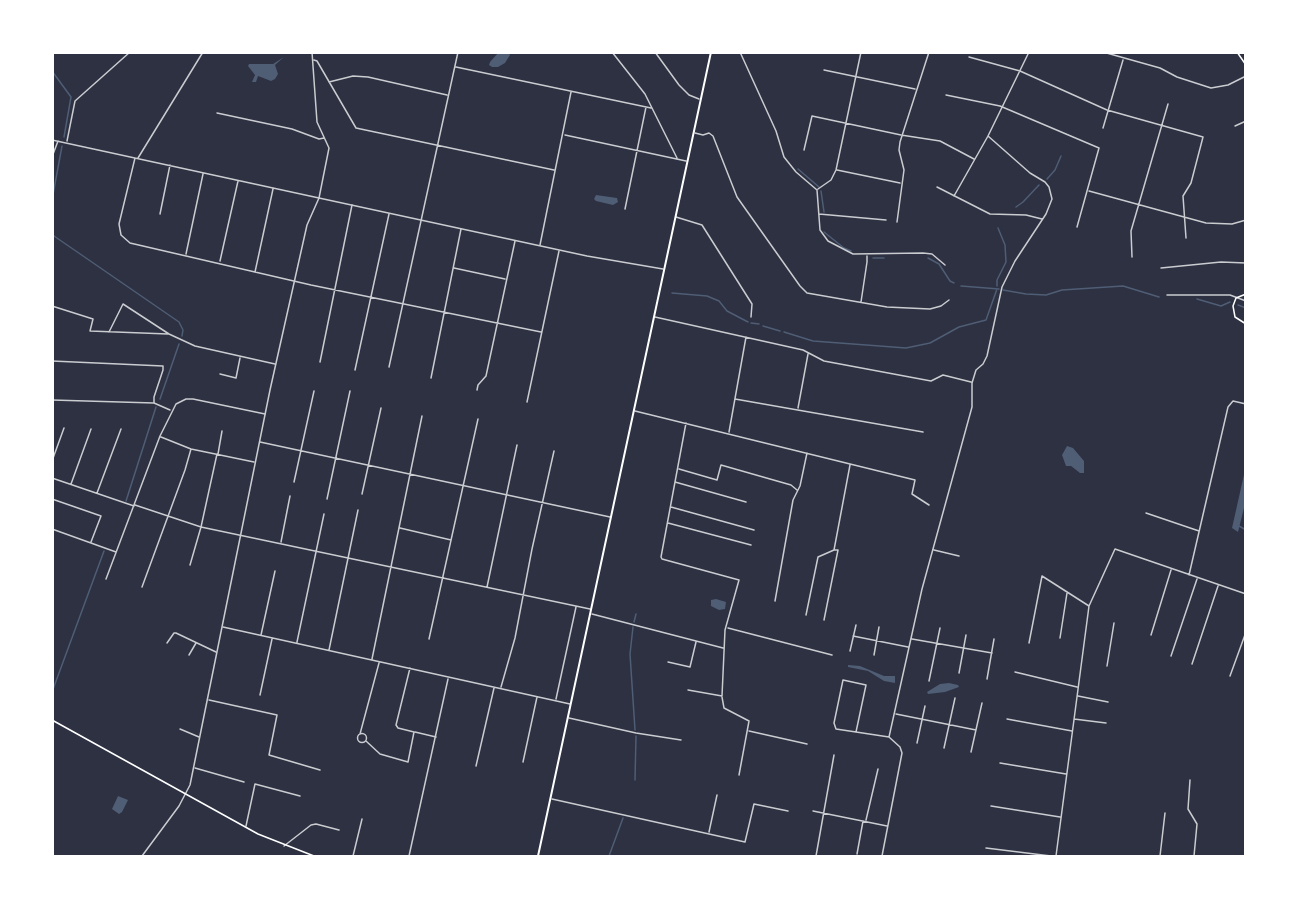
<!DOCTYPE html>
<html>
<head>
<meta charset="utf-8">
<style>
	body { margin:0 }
	#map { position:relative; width:1298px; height:909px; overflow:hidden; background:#2d3142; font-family:Quicksand,sans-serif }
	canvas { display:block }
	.frame { position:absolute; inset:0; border:54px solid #fff; pointer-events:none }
</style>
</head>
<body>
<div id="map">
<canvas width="1298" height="909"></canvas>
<div class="frame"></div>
</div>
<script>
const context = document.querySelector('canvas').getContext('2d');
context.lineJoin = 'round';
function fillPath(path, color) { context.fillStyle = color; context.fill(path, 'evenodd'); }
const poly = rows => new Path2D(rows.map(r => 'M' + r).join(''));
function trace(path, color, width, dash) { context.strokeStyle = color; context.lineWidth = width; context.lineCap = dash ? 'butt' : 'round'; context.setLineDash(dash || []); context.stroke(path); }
const water = poly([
	[498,53,509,53,510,55,505,63,498,67,492,67,489,65,490,62],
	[284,57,275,65,278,74,275,79,271,81,258,76,256,82,252,82,255,75,248,66,249,64,273,64],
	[596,195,617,198,618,202,613,205,596,201,594,199],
	[1067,446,1073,448,1084,461,1084,473,1080,473,1071,466,1066,466,1062,455],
	[1245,470,1245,504,1238,532,1232,528],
	[716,599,726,602,725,609,719,610,711,606,711,600],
	[848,665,860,666,884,676,895,676,895,683,884,681,868,671,848,667],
	[949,683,958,685,959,687,945,692,928,694,927,692,940,684],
	[118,796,128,800,122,812,119,814,112,809]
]);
const stream = poly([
	[52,71,71,97,64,137],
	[798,169,819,187],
	[1047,179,1055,170,1061,156],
	[821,191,824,212],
	[52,200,62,146],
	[1016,207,1023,202,1039,185],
	[824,232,844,248,851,251],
	[52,233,54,236,179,322,183,330,182,336],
	[873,258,884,258],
	[928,258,939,264,950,281,954,283],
	[961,286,999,289],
	[997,286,997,280,1006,262,1005,245,998,228],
	[1003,290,1026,294,1046,295,1062,290,1123,286,1159,297],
	[672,293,707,296,719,301,727,311,748,322],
	[1197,299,1221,306,1230,302],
	[1238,305,1246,308],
	[751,323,759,324],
	[763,326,780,331],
	[784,332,813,341,906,348,930,343,959,327,986,320,997,289],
	[160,399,179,344],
	[126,501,156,407],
	[1239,526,1246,530],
	[634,622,636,614],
	[633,627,630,654,635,730],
	[52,692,104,551],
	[635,780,636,736],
	[609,856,623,818]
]);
const minor = poly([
	[529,52,537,52],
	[612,52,645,94,677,158],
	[655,52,679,85,689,95,699,99],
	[740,52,776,131,784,157,796,172,817,190,820,230,828,241,853,254,923,253,932,254,945,265],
	[1103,52,1160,68,1177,77,1211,88,1228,85,1246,76],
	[969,57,1020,71,1107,110,1203,137,1191,183,1183,196,1186,238],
	[314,60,317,61,356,128,554,170],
	[456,67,651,108],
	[824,70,915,89],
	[329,82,353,76,368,77,447,95],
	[946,95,1000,106,1099,148,1077,227],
	[217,113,292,129,319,139,324,138],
	[1235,126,1246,121],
	[1103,128,1123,60],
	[695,133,703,135,709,133,713,136,737,197,800,286,807,293,887,307,930,309,941,306,949,300],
	[565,135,686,161],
	[52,140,319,198,329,148,317,122,312,52],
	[67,141,75,101,130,52],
	[804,150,812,116,901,135,940,141,974,159],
	[52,157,58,141],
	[135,158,119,224,121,235,130,243,311,285,541,332],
	[138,158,203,52],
	[837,170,900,183],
	[937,187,990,214,1026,215,1042,219],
	[818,189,831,180,836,170,861,52],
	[1089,191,1206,223,1232,224,1246,220],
	[954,196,988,136,1029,52],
	[625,209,646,107],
	[160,214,170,165],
	[819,214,886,220],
	[676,217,702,225,752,304,751,317],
	[897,222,904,170,899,150,900,142,929,52],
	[540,245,571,92],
	[186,254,203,174],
	[1132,257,1131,231,1168,104],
	[220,261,238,181],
	[454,268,505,279],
	[1161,268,1221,262,1246,263],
	[255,272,273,189],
	[1167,295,1230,295,1246,301],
	[861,302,867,262,867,256],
	[52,306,93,319,90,331,168,334],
	[655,317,803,350,824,361,931,381,943,375,971,382],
	[109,332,123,304,169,334,195,346,275,364],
	[52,361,163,366,163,370,154,397,154,403],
	[320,362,352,205],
	[389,367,458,52],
	[355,370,389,214],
	[220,374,236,378,240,358],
	[431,378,461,229],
	[477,390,478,385,486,376,515,241],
	[735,399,923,432],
	[52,400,154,403,170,410],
	[527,402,559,251],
	[798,408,808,354],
	[635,411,915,480,912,494,929,505],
	[686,423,661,557,662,559,739,580,725,630,722,696,688,690],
	[729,432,746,337],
	[161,437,191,449,254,462],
	[260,442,610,517],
	[218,454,222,431],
	[52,461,64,428],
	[679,469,717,480,721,465,791,485,797,490],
	[52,478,134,506],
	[294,482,314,391],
	[675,482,746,502],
	[71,484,91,429],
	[97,493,121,429],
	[362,494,381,408],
	[52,499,101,516,91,542],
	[327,499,350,391],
	[135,505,201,527,590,609],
	[671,507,754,530],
	[1146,513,1199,531],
	[668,523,751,545],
	[400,528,451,540],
	[52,529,116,552],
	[281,542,290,496],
	[934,550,959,556],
	[190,565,201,527,217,454],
	[1189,575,1228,407,1233,401,1246,404],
	[106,579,160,436,176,404,186,399,193,399,265,414],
	[142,587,185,470,191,449],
	[487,587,517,445],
	[775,601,793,500,800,486,807,453],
	[592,614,723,648],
	[806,615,818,557,834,550,850,465],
	[824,620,838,550,835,550],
	[223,627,570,704],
	[728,628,832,655],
	[261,635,275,571],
	[1151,635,1171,570],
	[853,636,908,647],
	[1060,638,1067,593],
	[429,639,478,419],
	[912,639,992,653],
	[297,642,324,514],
	[167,643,174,633,176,633,216,652],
	[1029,643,1042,576,1089,606],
	[329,650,358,510],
	[850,651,856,625],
	[189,655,196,643],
	[874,655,879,627],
	[1171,656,1197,579],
	[372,659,422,416],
	[668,662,690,667,696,642],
	[1192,664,1218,586],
	[1107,666,1114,623],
	[1015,672,1077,687],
	[959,673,966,635],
	[1230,676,1246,632],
	[987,679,994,639],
	[929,681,940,628],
	[501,687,515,638,532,549,554,451],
	[260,695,272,639],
	[1078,696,1108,702],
	[722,697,724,708,749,721,739,775],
	[556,699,576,607],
	[209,700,277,715,269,755,320,770],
	[896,714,976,730],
	[569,718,636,733,681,740],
	[1007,719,1072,731],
	[1074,719,1106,723],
	[180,729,199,737],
	[749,731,807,744],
	[415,732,436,737],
	[856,732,866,685,843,680,834,723,836,729,856,732,889,737],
	'357.5 738a4.5 4.5 0 1 1 9 0a4.5 4.5 0 1 1-9 0Z',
	[360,734,379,663],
	[366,741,380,754,408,762,414,732,398,728,396,725,410,668],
	[917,743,925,706],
	[944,748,955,698],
	[971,752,982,703],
	[523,762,537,697],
	[1000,763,1066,774],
	[476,766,494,688],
	[195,768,244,782],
	[1190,780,1188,809,1197,824,1194,856],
	[552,799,745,842,754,804,788,811],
	[991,806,1060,817],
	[813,811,887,826],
	[866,820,878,769],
	[246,826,255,784,300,796],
	[709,832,717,795],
	[284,846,311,825,316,824,339,830],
	[986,848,1051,856],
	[857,854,863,821],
	[353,856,362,819],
	[409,856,448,679],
	[816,856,834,755],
	[882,856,902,753,900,747,889,737,922,589,972,407,972,383,976,370,983,364,987,356,1002,287,1015,261,1046,214,1052,199,1049,187,1045,182,1030,173,988,136],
	[1056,856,1089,606,1115,549,1246,594],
	[1160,856,1165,813]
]);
const tertiary = poly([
	[142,856,179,806,190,785,270,390,307,225,319,198,587,256,663,269]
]);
const secondary = poly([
	[1237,52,1246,65],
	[1246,294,1236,298,1233,306,1235,317,1246,324],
	[52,720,258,834,314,856]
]);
const primary = poly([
	[538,856,711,52]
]);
fillPath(water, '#4f5d75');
trace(stream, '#4f5d75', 1.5);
trace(minor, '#caccd0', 1.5);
trace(tertiary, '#caccd0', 1.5);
trace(secondary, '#fff', 1.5);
trace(primary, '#fff', 2);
</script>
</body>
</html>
